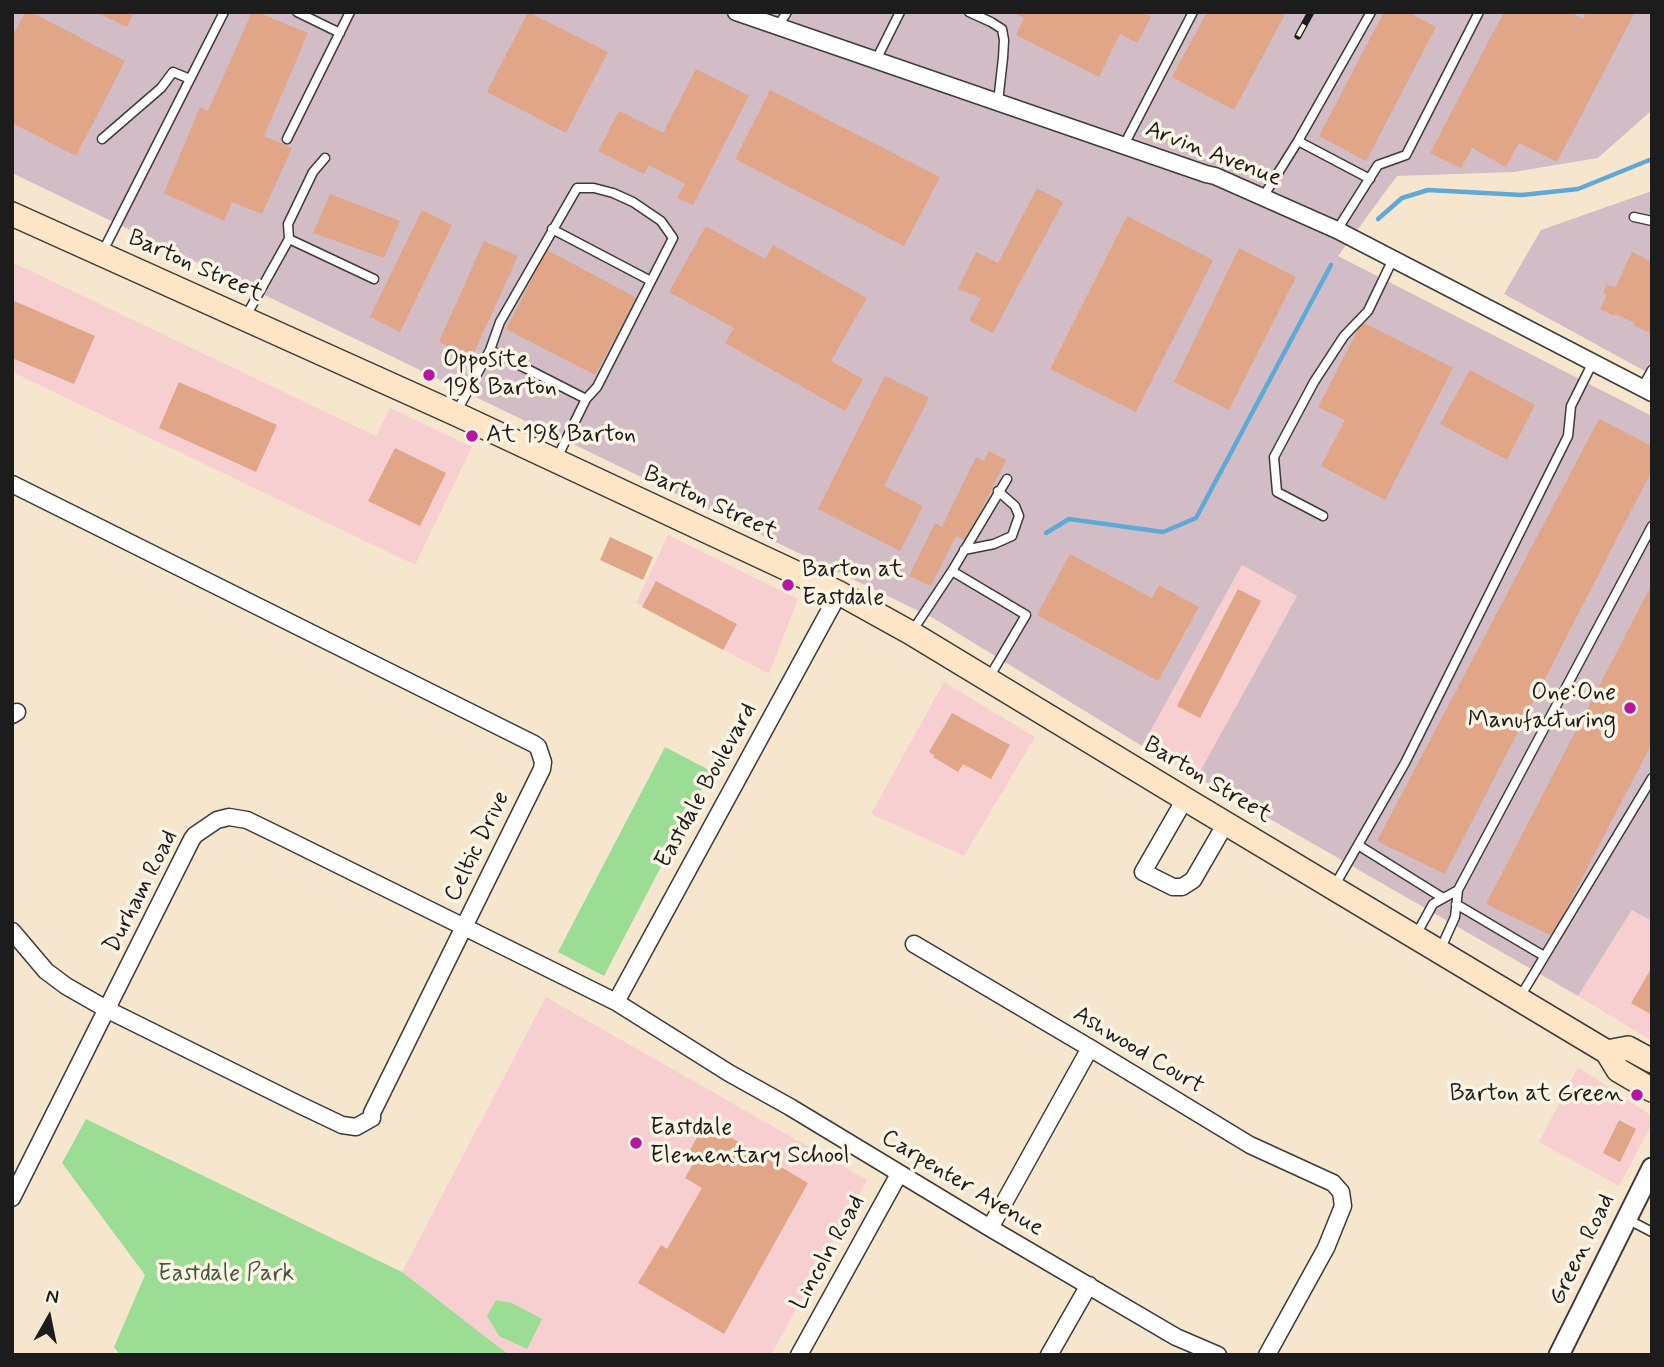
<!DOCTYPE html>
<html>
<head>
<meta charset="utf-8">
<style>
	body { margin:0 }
	#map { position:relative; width:1664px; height:1367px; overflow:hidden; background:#f7e6ce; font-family:Mynerve,sans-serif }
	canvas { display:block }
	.frame { position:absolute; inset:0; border:14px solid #1c1c1c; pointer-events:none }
	.north { position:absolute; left:14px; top:1283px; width:70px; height:70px; -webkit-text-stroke:5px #fcf5e5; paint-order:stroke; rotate:9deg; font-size:19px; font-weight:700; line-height:28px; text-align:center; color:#1c1c1c }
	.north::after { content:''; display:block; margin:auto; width:24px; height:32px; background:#1c1c1c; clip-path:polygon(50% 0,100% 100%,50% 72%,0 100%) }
</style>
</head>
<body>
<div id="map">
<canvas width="1664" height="1367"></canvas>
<div class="frame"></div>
<div class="north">N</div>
</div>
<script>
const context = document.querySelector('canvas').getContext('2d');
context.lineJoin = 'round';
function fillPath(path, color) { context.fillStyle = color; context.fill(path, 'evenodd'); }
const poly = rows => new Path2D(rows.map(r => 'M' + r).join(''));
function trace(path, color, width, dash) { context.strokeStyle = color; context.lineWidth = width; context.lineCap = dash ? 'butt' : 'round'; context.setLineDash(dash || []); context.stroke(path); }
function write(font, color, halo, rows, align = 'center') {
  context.font = font + ' Mynerve,sans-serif'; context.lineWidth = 7; context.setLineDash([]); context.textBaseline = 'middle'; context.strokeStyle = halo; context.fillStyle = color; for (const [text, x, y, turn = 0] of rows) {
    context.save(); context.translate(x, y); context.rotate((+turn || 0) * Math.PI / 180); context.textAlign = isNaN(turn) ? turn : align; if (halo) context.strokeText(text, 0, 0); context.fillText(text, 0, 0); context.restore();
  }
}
const built = poly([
	[12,262,376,436,390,408,472,447,415,565,12,372],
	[668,535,798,599,769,674,636,603],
	[1242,565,1297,596,1197,777,1142,746],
	[944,682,1035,737,964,856,871,814],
	[1633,909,1652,921,1652,1041,1578,996],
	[546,997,867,1180,771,1355,509,1355,402,1272],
	[1578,1067,1652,1116,1652,1124,1619,1186,1539,1142]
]);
const industrial = poly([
	[12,12,1652,12,1652,110,1598,158,1514,172,1397,176,1338,256,1652,416,1652,921,1632,910,1578,996,1197,777,1297,596,1242,565,1142,746,933,618,12,173],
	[1652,191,1652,375,1504,294,1541,230]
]);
const green = poly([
	[665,747,711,771,604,976,558,952],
	[86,1119,402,1272,509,1355,120,1355,114,1347,145,1275,62,1163],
	[496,1300,512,1303,542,1319,527,1349,499,1336,487,1316]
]);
const stream = poly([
	[1378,219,1402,198,1428,190,1522,195,1578,189,1652,159],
	[1046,533,1069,519,1163,532,1196,518,1331,265]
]);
const building = poly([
	[25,12,31,12,125,61,76,156,12,123,12,37],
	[96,12,134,12,127,27],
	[252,12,257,12,308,33,264,136,292,148,262,214,232,202,224,221,164,193,200,107,208,111],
	[528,12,608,52,566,133,487,92],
	[1012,12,1142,12,1151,17,1137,43,1120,34,1099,77,1016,35,1024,18],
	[1207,12,1286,12,1234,110,1172,77],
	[1384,12,1408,12,1436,27,1366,161,1319,136],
	[1504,12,1570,12,1583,19,1586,12,1635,12,1557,162,1519,143,1506,167,1472,148,1461,168,1430,153],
	[696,69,749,96,693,205,677,198,685,184,649,165,644,174,598,151,619,111,663,133],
	[770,90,940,177,904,246,735,159],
	[1037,188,1063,202,993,333,969,321,981,298,958,289,976,252,998,263],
	[330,194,400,221,384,258,313,233],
	[422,210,452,225,400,332,370,317],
	[1127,216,1213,260,1136,412,1050,369],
	[706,226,765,259,773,245,867,298,831,361,863,379,845,411,725,343,734,328,669,292],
	[484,241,518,256,472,357,439,342],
	[1239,248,1296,277,1229,410,1174,382],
	[547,250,637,298,595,375,506,329],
	[1632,252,1652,262,1652,334,1633,325,1635,323,1615,314,1614,316,1600,309,1607,295,1603,293,1607,284,1615,288],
	[12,300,95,336,74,384,12,358],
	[1362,322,1453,368,1385,500,1321,466,1345,420,1318,407],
	[1470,370,1535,405,1507,460,1440,424],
	[885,376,929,398,884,486,923,506,900,551,818,509],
	[179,382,277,425,256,472,159,428],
	[1599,419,1652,446,1652,470,1445,874,1377,841],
	[395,448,446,473,420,526,368,501],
	[989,451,1006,460,966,541,956,536,931,586,909,576,935,523,942,527,976,457,984,461],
	[610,537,653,557,643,580,600,560],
	[1070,554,1152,598,1159,585,1199,607,1158,681,1037,615],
	[656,581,737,624,723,650,642,607],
	[1652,584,1652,743,1552,936,1486,904],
	[1238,589,1261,601,1200,718,1177,706],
	[952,713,1010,745,991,779,963,764,958,772,933,757,934,755,929,752],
	[1652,967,1652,1015,1631,1003],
	[1619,1120,1636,1129,1620,1162,1603,1153],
	[702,1128,711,1133,715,1128,808,1183,724,1334,638,1283,661,1245,667,1249,702,1188,685,1178,697,1157,689,1152]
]);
const service = poly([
	[297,12,340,33],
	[969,12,991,22,1002,29,1004,40,1003,58,998,102],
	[778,26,787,12],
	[876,60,900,12],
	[102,139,161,88,173,72,190,79],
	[287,139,350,12],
	[1298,141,1371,12],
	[1124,145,1193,12],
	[1263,197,1298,141,1370,179],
	[1634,217,1652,221],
	[552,229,651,281],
	[1337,230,1378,165,1406,155,1479,12],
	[289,239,288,224,313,172,325,158],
	[103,251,224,12],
	[246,316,289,239,374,279],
	[490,350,500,322,577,188,594,188,613,193,633,202,661,221,673,238,597,387,586,399],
	[1642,388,1652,370],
	[457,411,490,350,586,399,557,458],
	[1323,516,1277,492,1274,457,1314,382,1344,336,1368,311,1393,259],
	[964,550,994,544,1012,536,1019,516,1015,506,998,491],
	[952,571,1026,615,990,676],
	[913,630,952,571,1007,479],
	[1358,845,1443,898],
	[1335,885,1405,763,1568,436,1571,406,1593,362],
	[1456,904,1544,956],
	[1416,935,1433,904,1458,890],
	[1441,948,1455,917,1458,890,1652,526],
	[1520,997,1652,778],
	[1627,1219,1652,1232]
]);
const minor = poly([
	[736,12,1206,174,1215,176,1337,230,1652,393],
	[12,484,534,744,538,747,543,762,542,769,372,1113,372,1118,356,1127,342,1125,300,1105,108,1010,66,986,46,971,12,931],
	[12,715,17,712],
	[1185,799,1143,872,1173,887,1182,887,1193,880,1226,823],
	[914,944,1090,1048,1250,1145,1333,1183,1341,1192,1343,1206,1326,1248,1267,1355],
	[616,1002,839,593],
	[12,1198,192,839,195,835,217,820,229,817,247,820,280,836,616,1002,729,1073,790,1107,990,1228,1176,1337,1218,1355],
	[990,1228,1090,1048],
	[799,1355,899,1174],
	[1049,1355,1089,1285]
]);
const tertiary = poly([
	[1559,1355,1652,1168]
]);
const secondary = poly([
	[12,214,456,414,839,593,911,633,1185,799,1607,1052,1618,1070,1652,1090],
	[1607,1052,1628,1048,1652,1061]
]);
const rail = poly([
	[1298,36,1311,12]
]);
const markers = [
	[429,375,7,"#b5179e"],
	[472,436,7,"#b5179e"],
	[788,585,7,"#b5179e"],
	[1630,708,7,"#b5179e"],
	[1637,1095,7,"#b5179e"],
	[636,1143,7,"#b5179e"]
];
const streetNames = [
	["Arvin Avenue",1213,155,21],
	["Barton Street",195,267,24],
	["Barton Street",710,504,25],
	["Barton Street",1207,781,31],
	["Eastdale Boulevard",707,786,-61],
	["Celtic Drive",478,847,-64],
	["Durham Road",142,892,-63],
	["Ashwood Court",1138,1051,31],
	["Carpenter Avenue",962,1184,31],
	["Green Road",1583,1250,-64],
	["Lincoln Road",829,1253,-61]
];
const poiNames = [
	["Opposite",443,361],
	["198 Barton",443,389],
	["At 198 Barton",486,436],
	["Barton at",802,571],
	["Eastdale",802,599],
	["One:One",1616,694,"right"],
	["Manufacturing",1616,722,"right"],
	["Barton at Green",1623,1095,"right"],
	["Eastdale",650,1129],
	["Elementary School",650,1157]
];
const parkNames = [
	["Eastdale Park",226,1275]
];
fillPath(built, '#f7cfd1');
fillPath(industrial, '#d2bdc6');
fillPath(green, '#9bdd94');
trace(stream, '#5ea9d6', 4.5);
fillPath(building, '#e1a587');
trace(service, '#3d3a37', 11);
trace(minor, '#3d3a37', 19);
trace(tertiary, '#3d3a37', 23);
trace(secondary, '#3d3a37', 26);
trace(service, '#fff', 8);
trace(minor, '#fff', 16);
trace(tertiary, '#fff', 19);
trace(secondary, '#fde5c5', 23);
trace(rail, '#1c1c1c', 7);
trace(rail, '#fcf5e5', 4.5, [13]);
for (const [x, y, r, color] of markers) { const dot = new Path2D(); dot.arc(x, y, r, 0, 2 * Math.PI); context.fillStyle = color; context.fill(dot); trace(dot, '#fcf5e5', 2.5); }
write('24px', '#1c1c1c', '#fcf5e5', streetNames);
write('24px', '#1c1c1c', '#fcf5e5', poiNames, 'left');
write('24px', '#425640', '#fcf5e5', parkNames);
</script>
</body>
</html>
